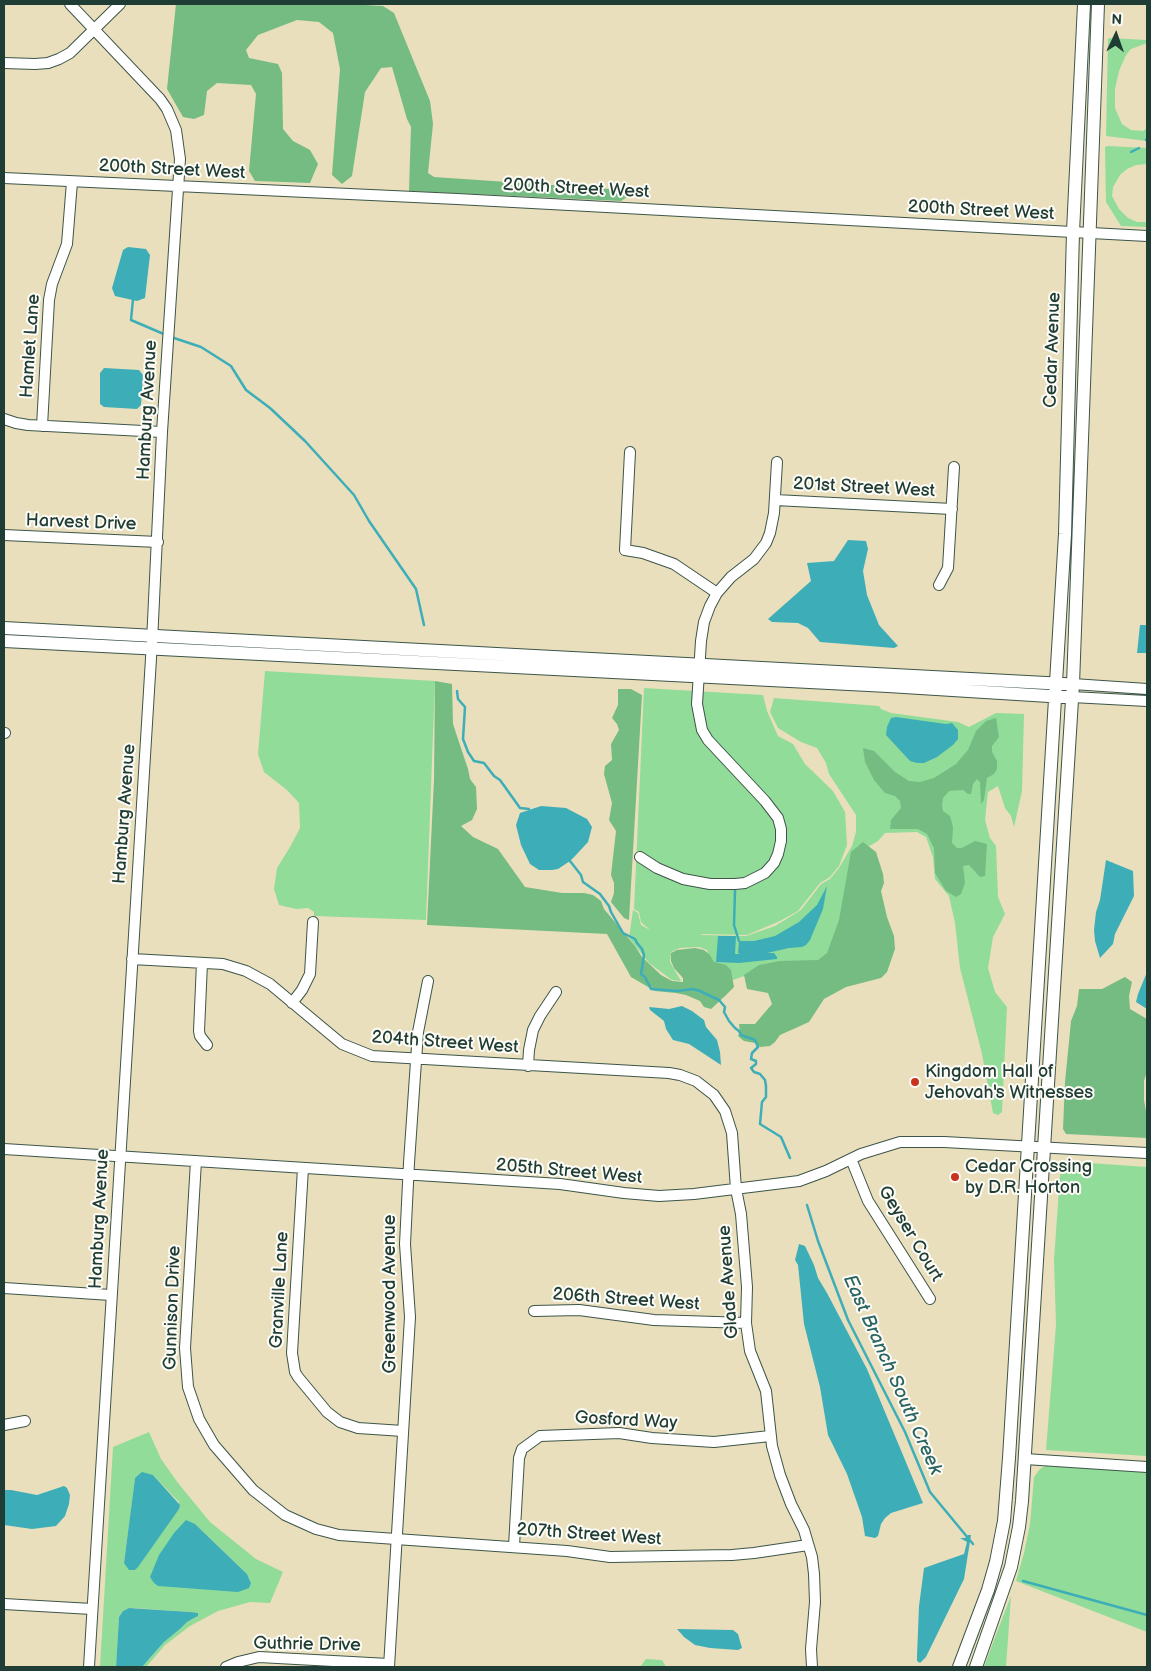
<!DOCTYPE html>
<html>
<head>
<meta charset="utf-8">
<style>
	body { margin:0 }
	#map { position:relative; width:1151px; height:1671px; overflow:hidden; background:#e9dfbc; font-family:"Balsamiq Sans",sans-serif }
	canvas { display:block }
	.frame { position:absolute; inset:0; border:5px solid #1f3d34; pointer-events:none }
	.north { position:absolute; left:1091px; top:10px; width:50px; height:50px; -webkit-text-stroke:4px #fdfcf7; paint-order:stroke; rotate:3deg; font-size:14px; font-weight:700; line-height:20px; text-align:center; color:#1f3d34 }
	.north::after { content:''; display:block; margin:auto; width:18px; height:22px; background:#1f3d34; clip-path:polygon(50% 0,100% 100%,50% 72%,0 100%) }
</style>
</head>
<body>
<div id="map">
<canvas width="1151" height="1671"></canvas>
<div class="frame"></div>
<div class="north">N</div>
</div>
<script>
const context = document.querySelector('canvas').getContext('2d');
context.lineJoin = 'round';
function fillPath(path, color) { context.fillStyle = color; context.fill(path, 'evenodd'); }
const poly = rows => new Path2D(rows.map(r => 'M' + r).join(''));
function trace(path, color, width, dash) { context.strokeStyle = color; context.lineWidth = width; context.lineCap = dash ? 'butt' : 'round'; context.setLineDash(dash || []); context.stroke(path); }
function write(font, color, halo, rows, align = 'center') {
  context.font = font + ' "Balsamiq Sans",sans-serif'; context.lineWidth = 4; context.setLineDash([]); context.textBaseline = 'middle'; context.strokeStyle = halo; context.fillStyle = color; for (const [text, x, y, turn = 0] of rows) {
    context.save(); context.translate(x, y); context.rotate((+turn || 0) * Math.PI / 180); context.textAlign = isNaN(turn) ? turn : align; if (halo) context.strokeText(text, 0, 0); context.fillText(text, 0, 0); context.restore();
  }
}
const green = poly([
	[1108,38,1147,40,1147,43,1131,49,1126,55,1119,71,1115,89,1115,108,1122,124,1131,130,1143,131,1147,128,1147,141,1106,136],
	[1108,146,1147,148,1147,164,1136,165,1127,169,1120,175,1113,187,1112,196,1119,209,1128,218,1137,222,1147,222,1147,227,1121,226,1106,202,1105,147],
	[265,671,435,681,426,920,314,916,314,912,308,908,296,909,279,905,274,889,277,868,290,847,300,828,299,803,287,790,264,772,258,754],
	[644,688,763,695,767,711,778,736,793,744,805,764,833,791,845,812,847,845,839,866,830,877,820,883,798,911,780,921,747,935,700,934,703,935,746,936,775,926,801,910,821,884,830,879,839,868,852,846,856,832,856,815,829,774,826,763,817,748,801,742,778,728,770,712,774,698,879,706,881,709,891,713,958,722,969,727,996,713,1024,714,1022,791,1014,827,1011,816,1005,808,998,786,988,792,985,820,990,838,996,846,998,897,1005,914,993,937,988,968,995,992,1007,1007,1002,1112,998,1115,993,1113,982,1054,960,968,955,923,949,896,935,879,933,857,926,837,917,832,885,833,878,841,866,848,834,943,824,959,750,974,733,980,722,971,711,966,707,950,699,947,680,948,671,952,670,962,681,981,672,980,649,963,629,938,633,910,638,913,641,925,650,930,641,922,639,912,634,909],
	[1061,1161,1147,1167,1147,1456,1046,1450,1056,1325,1054,1260],
	[149,1432,161,1459,178,1483,210,1522,256,1559,283,1572,270,1603,250,1602,218,1611,190,1626,165,1645,146,1667,142,1667,164,1642,180,1629,187,1622,197,1617,190,1612,135,1608,129,1608,123,1611,119,1617,116,1667,100,1667,113,1447],
	[153,1475,179,1502,179,1509,124,1563,135,1478],
	[195,1524,247,1574,251,1583],
	[1045,1466,1147,1472,1147,1632,1016,1581,1024,1553,1030,1524,1034,1477,1040,1469],
	[1011,1596,1006,1667,984,1667,994,1640],
	[646,1659,662,1660,666,1667,640,1667]
]);
const forest = poly([
	[176,4,346,4,383,6,394,13,430,101,433,124,428,173,434,177,625,190,632,194,621,201,409,191,411,127,407,119,392,67,381,68,365,92,352,176,342,184,332,175,340,69,333,33,319,22,297,20,258,35,246,50,249,58,278,64,282,73,283,129,293,141,310,150,318,164,310,183,255,181,249,171,256,94,251,85,217,83,207,91,204,115,194,119,183,117,167,89],
	[435,681,452,684,453,724,468,769,470,779,476,787,477,809,472,820,461,826,473,837,498,849,525,887,562,893,584,893,593,895,601,901,604,909,635,946,642,957,661,975,672,981,683,982,683,978,674,968,671,961,671,953,677,950,695,948,704,950,710,955,714,962,726,965,731,970,734,987,725,996,711,1009,704,1007,700,1001,686,995,676,993,655,991,631,977,607,934,427,925,434,780],
	[618,689,631,689,642,695,629,920,624,918,611,902,614,893,614,883,611,875,616,831,609,820,612,803,604,774,605,766,612,760,611,744,619,730,617,724,612,718,618,705],
	[996,718,999,737,992,746,992,752,997,761,997,769,994,774,987,778,984,800,981,804,980,782,977,779,973,784,971,794,968,794,963,790,949,791,943,798,942,805,943,811,950,816,953,827,952,843,957,848,962,848,975,841,987,844,985,876,980,877,969,865,963,866,965,883,961,894,956,897,946,891,935,873,934,848,927,834,918,829,890,829,891,820,901,808,900,801,895,796,885,793,874,780,865,762,863,748,874,751,895,772,909,781,920,782,934,778,956,764,968,750,976,731,986,721],
	[863,842,876,852,883,874,884,883,881,891,887,917,894,936,895,949,887,972,881,978,846,987,824,999,809,1022,780,1035,775,1042,770,1046,760,1047,755,1043,744,1041,738,1036,740,1032,739,1024,755,1024,772,1004,768,993,747,989,744,975,759,965,780,961,818,960,827,953,839,920,851,852],
	[1125,977,1132,982,1129,996,1130,1009,1147,1019,1147,1071,1144,1081,1144,1100,1147,1117,1147,1138,1066,1134,1063,1129,1065,1082,1071,1021,1077,1006,1079,989,1102,989]
]);
const water = poly([
	[128,247,146,249,150,255,145,298,137,301,115,296,112,288,123,250],
	[104,368,139,370,143,375,141,405,137,409,104,407,100,404,100,373],
	[848,540,866,541,868,549,863,571,867,595,879,625,898,646,894,648,820,642,808,628,798,623,772,622,768,619,811,581,807,563,834,561],
	[1140,625,1147,625,1147,653,1137,653],
	[896,717,946,724,952,723,958,730,958,739,953,745,937,757,924,763,917,763,910,761,886,735,887,727,891,718],
	[541,806,566,808,587,819,592,827,588,842,576,855,570,861,558,869,552,870,539,870,530,864,521,845,516,825,520,813],
	[1106,860,1133,871,1134,896,1115,934,1113,944,1100,958,1095,941,1094,930,1096,912,1100,900],
	[827,886,823,909,810,940,806,945,802,947,789,948,767,953,774,953,777,957,777,959,739,963,716,962,718,936,736,936,735,954,740,954,738,953,739,941,754,941,775,936,799,922,817,905],
	[1147,972,1147,1009,1136,1002,1138,994],
	[682,1006,692,1011,704,1020,706,1027,717,1040,720,1052,721,1065,689,1044,673,1040,666,1029,664,1021,650,1010,649,1007,669,1009],
	[799,1244,805,1246,814,1265,818,1278,827,1293,867,1369,923,1503,891,1513,885,1518,881,1524,878,1536,875,1538,865,1536,862,1517,847,1474,828,1435,820,1387,804,1324,798,1265,795,1260],
	[142,1472,153,1475,180,1505,179,1509,138,1567,135,1570,129,1570,124,1563,135,1478],
	[64,1486,67,1488,70,1495,69,1504,65,1516,56,1526,32,1529,4,1525,4,1490,11,1490,37,1495],
	[186,1520,195,1524,247,1574,251,1583,249,1588,238,1592,158,1586,154,1583,150,1577,159,1555,174,1533],
	[968,1535,971,1535,964,1579,926,1657,920,1663,917,1661,917,1656,919,1606,924,1568,964,1554,967,1542,960,1538,965,1538],
	[129,1608,190,1612,198,1613,198,1616,187,1622,180,1629,164,1642,142,1667,116,1667,119,1617,123,1611],
	[677,1629,733,1630,738,1634,742,1648,738,1650,710,1648,695,1645,684,1637]
]);
const stream = poly([
	[1146,140,1147,138],
	[1131,152,1139,148],
	[133,299,131,320,166,335],
	[171,337,201,347,231,366,246,390,270,408,305,441,354,495,369,521,416,589,424,625],
	[457,691,458,699,465,707,463,739,468,752,474,761,484,763,494,776,500,780,520,808,529,809],
	[570,861,581,875,583,882,600,894,609,906,611,912,623,933,635,939,637,943,642,949,644,955,641,974,645,977,651,989,678,991,693,989,700,991,719,1000,725,1007,724,1012,729,1021,735,1028,739,1031,741,1035,755,1040,758,1047,752,1053,751,1059,756,1061,756,1064,751,1068,754,1072,760,1074,765,1080,766,1086,766,1097,762,1102,760,1124,781,1137,790,1158],
	[735,891,734,925,739,941],
	[807,1205,818,1241,848,1320,905,1432,930,1492,973,1544],
	[1023,1581,1147,1615]
]);
const minor = poly([
	[70,4,160,99,167,109,176,130,180,159,162,432,152,642,89,1667],
	[4,63,35,64,48,63,59,59,70,53,120,4],
	[4,178,457,199,1147,236],
	[4,419,16,423,28,425,162,432],
	[42,426,49,300,52,284,67,244,72,182],
	[630,452,625,550,643,553,674,564,717,593],
	[775,500,952,509],
	[4,535,158,542],
	[939,585,948,568,954,467],
	[1073,684,1147,689],
	[1072,697,1147,701],
	[4,733,5,733],
	[640,857,657,868,683,879,710,884,735,884,745,883,765,873,774,863,778,854,781,841,781,829,778,818,765,801,708,740,702,730,697,704,701,641,704,622,710,606,717,593,731,577,754,559,766,543,770,533,774,513,777,462],
	[132,959,223,964,246,971,270,984,342,1044,372,1056,669,1073,680,1075,696,1081,714,1095,725,1111,732,1133,736,1189,741,1214,747,1287,746,1323,750,1351,766,1391,772,1446,780,1475,791,1504,804,1530,812,1557,814,1574,815,1602,811,1649,812,1667],
	[202,963,199,1031,200,1036,207,1045],
	[292,1003,302,990,310,974,313,922],
	[528,1066,529,1050,533,1030,540,1016,556,992],
	[4,1149,560,1184,624,1193,659,1196,694,1194,799,1181,826,1171,861,1154,900,1142,944,1142,1147,1153],
	[851,1159,868,1201,930,1299],
	[196,1161,185,1348,188,1387,199,1419,214,1445,253,1490,285,1515,316,1529,339,1535,567,1551,610,1557,732,1555,754,1553,808,1545],
	[303,1168,292,1353,295,1372,298,1377,327,1412,340,1422,358,1428,403,1431],
	[4,1288,111,1295],
	[534,1311,579,1310,654,1320,746,1323],
	[4,1425,25,1421],
	[1025,1459,1147,1467],
	[514,1546,519,1458,522,1449,540,1436,619,1433,652,1438,714,1442,770,1436],
	[4,1604,92,1609],
	[226,1667,238,1662,259,1657,389,1664],
	[389,1667,410,1317,405,1244,409,1163,418,1032,428,981]
]);
const major = poly([
	[4,628,1065,684],
	[4,641,888,686,1065,697],
	[959,1667,988,1590,996,1562,1004,1521,1009,1458,1065,534,1073,232,1084,4],
	[976,1667,1011,1567,1019,1527,1022,1501,1073,684,1098,4]
]);
const markers = [
	[915,1082,5,"#c8321e"],
	[955,1177,5,"#c8321e"]
];
const streetNames = [
	["200th Street West",172,170,3],
	["200th Street West",576,189,3],
	["200th Street West",981,211,3],
	["Hamlet Lane",31,346,-86],
	["Cedar Avenue",1053,350,-88],
	["Hamburg Avenue",148,410,-87],
	["201st Street West",864,488,3],
	["Harvest Drive",81,523,2],
	["Hamburg Avenue",125,814,-86],
	["204th Street West",445,1043,4],
	["205th Street West",569,1172,5],
	["Hamburg Avenue",100,1219,-87],
	["Geyser Court",910,1234,59],
	["Glade Avenue",729,1282,-94],
	["Granville Lane",280,1290,-87],
	["Greenwood Avenue",390,1294,-90],
	["206th Street West",626,1300,4],
	["Gunnison Drive",173,1308,-88],
	["Gosford Way",626,1421,3],
	["207th Street West",589,1535,4],
	["Guthrie Drive",307,1645,1]
];
const poiNames = [
	["Kingdom Hall of",925,1072],
	["Jehovah's Witnesses",925,1093],
	["Cedar Crossing",965,1167],
	["by D.R. Horton",965,1188]
];
const waterNames = [
	["East Branch South Creek",892,1375,66]
];
fillPath(green, '#91dc99');
fillPath(forest, '#74bc81');
fillPath(water, '#3daeb8');
trace(stream, '#3daeb8', 2.5);
trace(minor, '#3d5548', 12);
trace(major, '#3d5548', 14);
trace(minor, '#fff', 10);
trace(major, '#fff', 12);
for (const [x, y, r, color] of markers) { const dot = new Path2D(); dot.arc(x, y, r, 0, 2 * Math.PI); context.fillStyle = color; context.fill(dot); trace(dot, '#fdfcf7', 2); }
write('18px', '#1f3d34', '#fdfcf7', streetNames);
write('18px', '#1f3d34', '#fdfcf7', poiNames, 'left');
write('italic 19px', '#2a6562', '#fdfcf7', waterNames);
</script>
</body>
</html>
